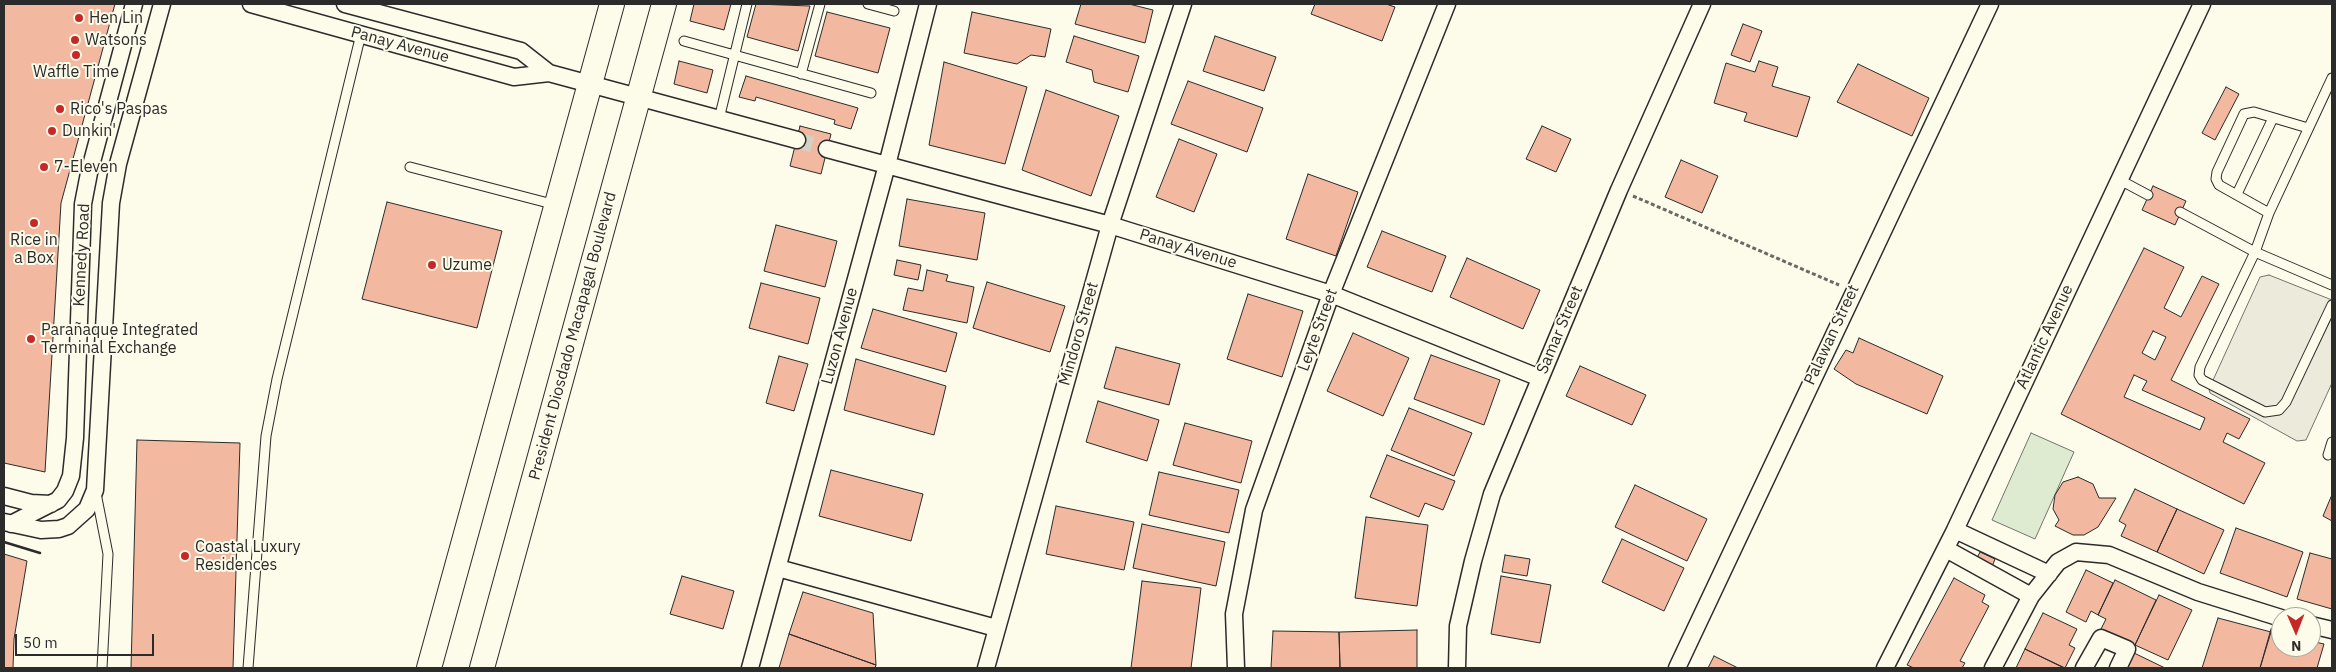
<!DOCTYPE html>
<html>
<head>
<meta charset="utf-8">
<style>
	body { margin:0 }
	#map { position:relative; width:2336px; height:672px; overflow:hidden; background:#fdfbea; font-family:"IBM Plex Sans",sans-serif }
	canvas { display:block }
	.frame { position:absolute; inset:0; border:5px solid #2b2b2b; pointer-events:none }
	.north { position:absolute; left:2271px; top:607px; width:50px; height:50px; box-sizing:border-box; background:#fdfbea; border:1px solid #a9a89e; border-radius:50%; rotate:179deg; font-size:14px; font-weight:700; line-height:20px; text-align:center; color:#2b2b2b }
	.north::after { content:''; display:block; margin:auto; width:18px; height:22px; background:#c62828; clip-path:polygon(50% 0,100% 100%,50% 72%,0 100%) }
	.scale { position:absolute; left:15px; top:634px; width:139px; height:22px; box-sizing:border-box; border:2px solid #2b2b2b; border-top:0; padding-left:6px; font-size:15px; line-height:18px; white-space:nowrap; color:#2b2b2b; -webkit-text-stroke:4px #fdfbea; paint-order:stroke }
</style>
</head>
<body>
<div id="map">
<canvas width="2336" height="672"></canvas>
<div class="frame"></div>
<div class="north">N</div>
<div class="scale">50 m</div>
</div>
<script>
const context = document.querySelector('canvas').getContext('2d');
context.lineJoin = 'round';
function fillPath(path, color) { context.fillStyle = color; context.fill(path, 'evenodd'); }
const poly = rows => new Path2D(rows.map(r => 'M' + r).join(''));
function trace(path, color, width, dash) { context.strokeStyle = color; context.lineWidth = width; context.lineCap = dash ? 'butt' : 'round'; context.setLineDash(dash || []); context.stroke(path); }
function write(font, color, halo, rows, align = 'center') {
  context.font = font + ' "IBM Plex Sans",sans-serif'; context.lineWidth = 4; context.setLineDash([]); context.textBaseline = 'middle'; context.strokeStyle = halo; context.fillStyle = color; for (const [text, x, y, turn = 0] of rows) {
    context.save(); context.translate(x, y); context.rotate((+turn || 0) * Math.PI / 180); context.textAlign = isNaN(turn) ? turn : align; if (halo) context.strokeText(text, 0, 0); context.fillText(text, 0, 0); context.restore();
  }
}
const green = poly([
	[2031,433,2074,452,2035,539,1992,520,2031,433]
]);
const parking = poly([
	[2269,275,2332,300,2332,383,2306,440,2297,441,2210,393,2209,389,2260,277,2269,275]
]);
const building = poly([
	[4,4,115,4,61,203,45,472,4,463,4,4],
	[694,4,731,4,724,30,690,21,694,4],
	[756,4,810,6,798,51,747,37,756,4],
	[1081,4,1129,4,1153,10,1145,43,1075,24,1081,4],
	[1315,4,1386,4,1395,7,1382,41,1311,14,1315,4],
	[827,12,890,28,878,73,815,56,827,12],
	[972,12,1051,29,1045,57,1031,55,1017,64,964,53,972,12],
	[1743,24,1762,31,1750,62,1731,55,1743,24],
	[1074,36,1139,56,1128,92,1094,82,1092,70,1066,62,1074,36],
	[1215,36,1276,57,1264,91,1203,71,1215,36],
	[679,61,713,70,707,93,674,84,679,61],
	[1759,61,1778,67,1772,86,1810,97,1797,137,1744,121,1747,113,1714,103,1726,63,1755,72,1759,61],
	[944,62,1027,87,1005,164,929,145,944,62],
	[1858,64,1929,98,1912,136,1837,102,1858,64],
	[746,76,858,108,851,129,834,124,835,120,756,97,755,101,739,97,746,76],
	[1188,81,1263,108,1247,152,1171,124,1188,81],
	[2226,87,2239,94,2215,140,2202,133,2226,87],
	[1046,90,1119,116,1091,196,1022,170,1046,90],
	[800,126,831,134,821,174,790,166,800,126],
	[1542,126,1571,139,1556,172,1526,159,1542,126],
	[1179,139,1217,154,1194,212,1156,197,1179,139],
	[1681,160,1718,176,1702,213,1665,197,1681,160],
	[1308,174,1358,192,1336,256,1286,239,1308,174],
	[2153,186,2186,201,2175,225,2142,210,2153,186],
	[907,199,985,213,977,260,899,246,907,199],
	[387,202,502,231,477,328,362,299,387,202],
	[776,225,837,241,825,287,764,271,776,225],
	[1382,231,1446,256,1432,292,1367,267,1382,231],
	[2144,248,2184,267,2164,308,2181,317,2202,276,2219,284,2171,380,2250,419,2239,439,2227,433,2223,442,2265,463,2244,504,2061,414,2144,248],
	[2153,331,2166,337,2155,360,2142,353,2153,331],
	[2134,375,2147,381,2142,390,2205,418,2200,430,2124,397,2134,375],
	[1467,258,1540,290,1523,329,1450,297,1467,258],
	[897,260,921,265,918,280,894,275,897,260],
	[927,270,948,275,946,281,974,287,967,323,903,310,908,288,923,291,927,270],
	[987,282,1065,306,1050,352,973,328,987,282],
	[761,283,820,298,808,344,749,328,761,283],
	[1248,294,1303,311,1282,377,1227,359,1248,294],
	[873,309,957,333,946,372,861,348,873,309],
	[1353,333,1409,358,1383,416,1327,391,1353,333],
	[1859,338,1943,376,1927,414,1856,384,1834,369,1846,350,1853,353,1859,338],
	[1116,347,1180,364,1169,405,1104,388,1116,347],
	[1431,355,1500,380,1484,425,1414,399,1431,355],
	[779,356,808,364,794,411,766,403,779,356],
	[856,359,946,386,934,435,844,410,856,359],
	[1580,366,1646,395,1632,425,1566,396,1580,366],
	[1098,401,1159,420,1147,461,1086,442,1098,401],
	[1409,408,1472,433,1454,476,1391,450,1409,408],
	[1185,423,1252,441,1241,483,1173,465,1185,423],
	[137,440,240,443,233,668,131,668,137,440],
	[1387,455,1455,481,1443,510,1425,503,1419,517,1370,497,1387,455],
	[831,470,923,494,911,541,819,516,831,470],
	[1159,472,1239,490,1229,533,1149,515,1159,472],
	[2078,477,2093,484,2099,498,2116,498,2098,527,2084,535,2073,535,2055,526,2059,520,2053,509,2055,495,2063,482,2078,477],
	[1635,485,1707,519,1687,561,1615,527,1635,485],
	[2135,489,2177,509,2157,552,2121,536,2126,525,2119,521,2135,489],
	[2331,497,2332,497,2332,521,2323,516,2331,497],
	[1056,506,1134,522,1124,570,1046,554,1056,506],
	[2177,509,2224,530,2204,574,2157,552,2177,509],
	[1366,517,1428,525,1417,606,1355,598,1366,517],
	[1142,524,1225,542,1216,586,1133,568,1142,524],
	[2236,528,2303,552,2287,597,2220,573,2236,528],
	[1622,539,1684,568,1664,611,1602,582,1622,539],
	[1980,552,1995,559,1992,567,1976,560,1980,552],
	[2310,553,2332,559,2332,609,2297,599,2310,553],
	[4,554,27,561,14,639,13,668,4,668,4,554],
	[1505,555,1530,559,1527,576,1502,572,1505,555],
	[2086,570,2113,583,2098,615,2091,611,2086,622,2066,612,2086,570],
	[682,576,734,591,723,629,670,614,682,576],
	[1501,576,1551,585,1540,643,1491,634,1501,576],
	[1954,578,1985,595,1982,602,1989,606,1960,661,1965,663,1962,668,1914,668,1907,665,1954,578],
	[2115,580,2156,600,2135,645,2101,629,2106,619,2098,615,2115,580],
	[1142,581,1201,588,1191,668,1131,668,1142,581],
	[803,592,873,613,876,665,789,634,803,592],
	[2159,595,2192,610,2168,660,2135,645,2159,595],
	[2043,613,2077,629,2069,645,2075,648,2065,668,2025,649,2043,613],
	[2218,618,2271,632,2260,668,2202,668,2218,618],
	[2271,629,2281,632,2281,647,2311,647,2311,641,2324,644,2317,668,2260,668,2271,629],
	[1417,630,1417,668,1340,668,1339,632,1417,630],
	[1273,631,1339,632,1340,668,1271,668,1273,631],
	[789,634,876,665,875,668,779,668,789,634],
	[2025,649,2064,668,2016,668,2025,649],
	[2132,652,2165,668,2124,668,2132,652],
	[1714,656,1738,668,1708,668,1714,656]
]);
const streetTunnel = poly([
	[797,140,827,149]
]);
const path = poly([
	[1633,196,1839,285]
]);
const lane = poly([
	[868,4,894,11],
	[684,41,871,93],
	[801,74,820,4],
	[2332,78,2269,213,2255,252,2200,367,2199,375,2202,380,2265,412,2279,410,2286,402,2332,305],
	[719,119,747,4],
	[410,167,556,205],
	[2118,179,2148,195],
	[2237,194,2273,118],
	[2180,212,2255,252,2332,285],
	[2269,213,2219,185,2216,179,2217,172,2244,114,2254,112,2308,128],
	[2328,455,2332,442],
	[96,493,108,554,102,668],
	[248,668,266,436,277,379,361,34]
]);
const street = poly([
	[251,4,514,77,549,73,797,140],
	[345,4,521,51,549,73],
	[827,149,1110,225,1331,294,1540,378],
	[4,496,31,503,51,504],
	[4,522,41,530,59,529,68,526,87,509,95,490,111,203,118,164,162,4],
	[11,524,58,500,65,491,71,476,75,438,83,204,89,173,134,4],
	[1955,530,2049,574],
	[1946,549,2031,596],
	[778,568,996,628],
	[2311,625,2332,630],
	[750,668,887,165,928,4],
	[986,668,1110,225,1183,4],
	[1236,668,1234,614,1254,510,1331,294,1447,4],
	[1457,668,1458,626,1473,561,1492,494,1619,190,1702,4],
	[1677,668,1990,4],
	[1885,668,1955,530,2202,4],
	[1993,668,2031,596,2058,562,2076,552,2109,555,2198,592,2281,618],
	[2084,668,2101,638,2127,649,2118,668]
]);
const secondary = poly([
	[429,668,612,4],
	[482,668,664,4]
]);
const wall = poly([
	[4,542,40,553]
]);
const markers = [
	[79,18,5,"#c62828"],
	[75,40,5,"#c62828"],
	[76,55,5,"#c62828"],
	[60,109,5,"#c62828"],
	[52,131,5,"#c62828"],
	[44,167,5,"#c62828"],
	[34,223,5,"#c62828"],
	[432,265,5,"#c62828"],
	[31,339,5,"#c62828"],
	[185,556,5,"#c62828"]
];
const poiNames = [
	["Hen Lin",89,18],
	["Watsons",85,40],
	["Waffle Time",76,72,"center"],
	["Rico's Paspas",70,109],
	["Dunkin'",62,131],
	["7-Eleven",54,167],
	["Rice in",34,240,"center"],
	["a Box",34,258,"center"],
	["Uzume",442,265],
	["Parañaque Integrated",41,330],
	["Terminal Exchange",41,348],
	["Coastal Luxury",195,547],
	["Residences",195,565]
];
const streetNames = [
	["Panay Avenue",400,45,15],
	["Panay Avenue",1188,249,17],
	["Kennedy Road",82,255,-87],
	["Leyte Street",1318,330,-70],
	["Samar Street",1560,330,-67],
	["Mindoro Street",1079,334,-74],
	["Palawan Street",1832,335,-65],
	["President Diosdado Macapagal Boulevard",573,336,-75],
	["Luzon Avenue",840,336,-75],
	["Atlantic Avenue",2045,337,-65]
];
fillPath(green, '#deebd1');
trace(green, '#74746e', 1);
fillPath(parking, '#eceadb');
trace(parking, '#74746e', 1);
fillPath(building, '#f2b8a0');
trace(building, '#2b2b2b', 1);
trace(streetTunnel, '#d3d1c4', 16, [16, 8]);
trace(lane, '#2b2b2b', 11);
trace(street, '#2b2b2b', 19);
trace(secondary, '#2b2b2b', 26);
trace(path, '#6a6964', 3, [4, 2.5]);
trace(lane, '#fdfbea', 9);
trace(street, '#fdfbea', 16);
trace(secondary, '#fdfbea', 24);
trace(wall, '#2b2b2b', 2.5);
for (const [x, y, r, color] of markers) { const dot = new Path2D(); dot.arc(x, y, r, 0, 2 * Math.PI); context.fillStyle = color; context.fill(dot); trace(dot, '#fdfbea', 2); }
write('16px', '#2b2b2b', '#fdfbea', poiNames, 'left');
write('16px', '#2b2b2b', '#fdfbea', streetNames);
</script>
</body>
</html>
